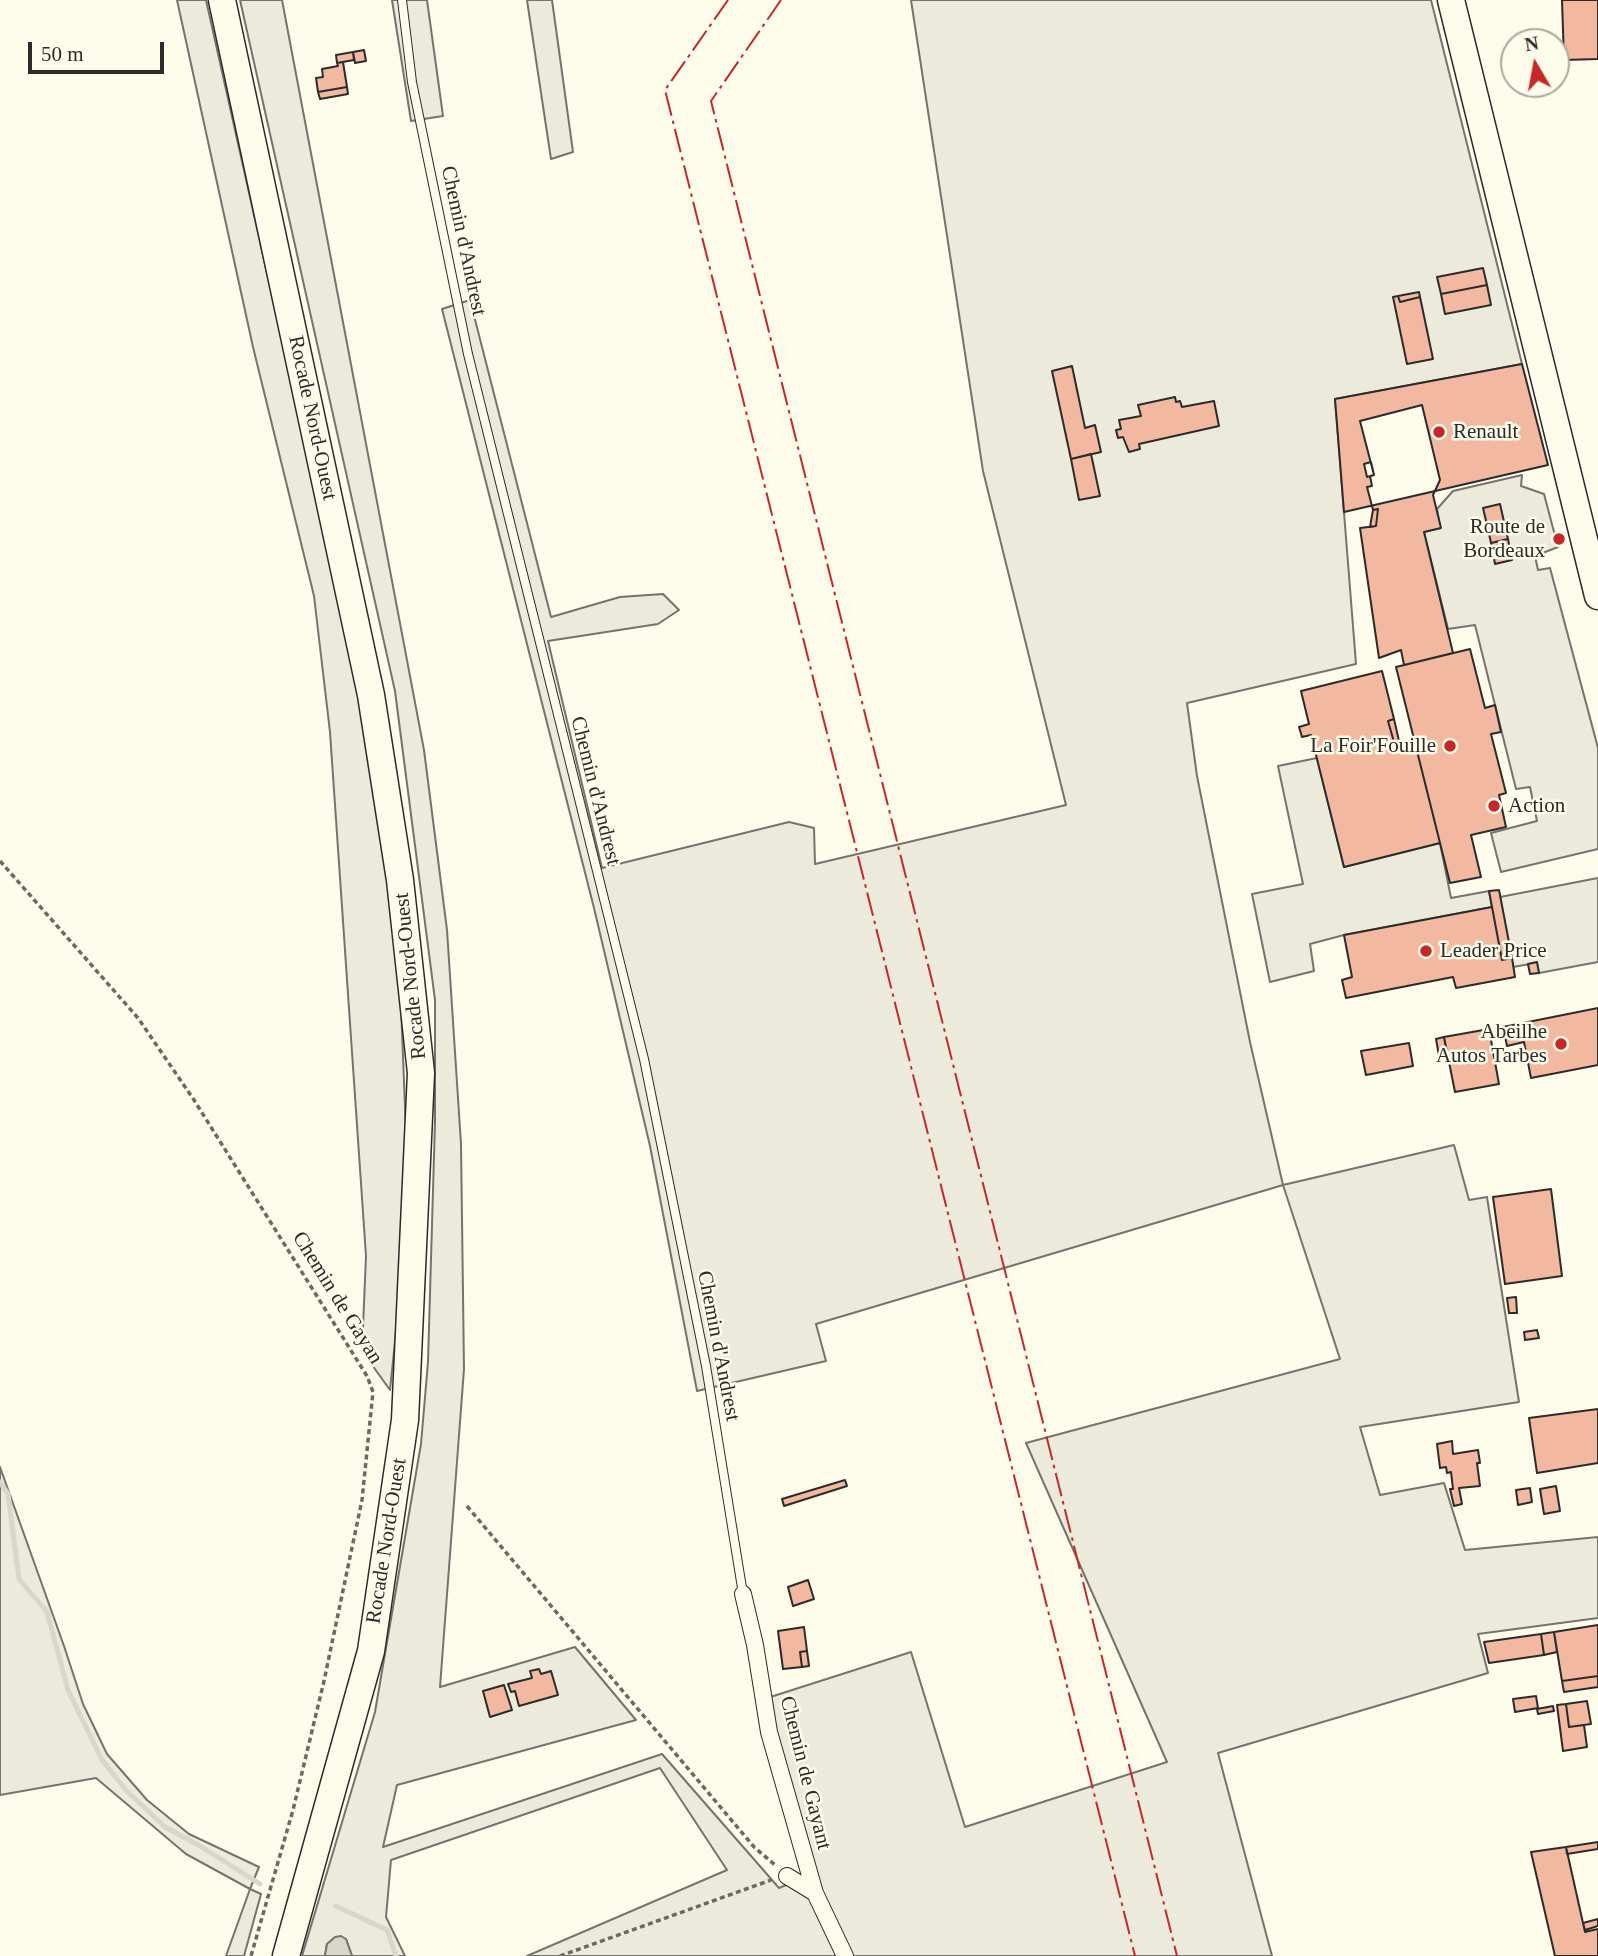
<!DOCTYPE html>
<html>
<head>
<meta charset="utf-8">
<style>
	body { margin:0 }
	#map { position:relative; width:1598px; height:1956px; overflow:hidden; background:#fdfbea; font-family:Georgia,serif }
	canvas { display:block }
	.north { position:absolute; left:1500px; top:28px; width:70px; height:70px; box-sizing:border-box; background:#fdfbea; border:2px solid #a9a89e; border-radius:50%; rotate:350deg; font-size:19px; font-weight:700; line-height:28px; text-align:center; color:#2b2b2b }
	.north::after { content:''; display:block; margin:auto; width:24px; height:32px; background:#c62828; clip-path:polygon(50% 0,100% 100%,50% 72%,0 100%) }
	.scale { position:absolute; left:28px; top:42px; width:136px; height:32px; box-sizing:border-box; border:4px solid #2b2b2b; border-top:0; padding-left:9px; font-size:21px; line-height:24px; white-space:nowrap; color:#2b2b2b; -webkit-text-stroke:5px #fdfbea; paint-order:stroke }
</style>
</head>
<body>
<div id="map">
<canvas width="1598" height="1956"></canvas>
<div class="north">N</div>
<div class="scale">50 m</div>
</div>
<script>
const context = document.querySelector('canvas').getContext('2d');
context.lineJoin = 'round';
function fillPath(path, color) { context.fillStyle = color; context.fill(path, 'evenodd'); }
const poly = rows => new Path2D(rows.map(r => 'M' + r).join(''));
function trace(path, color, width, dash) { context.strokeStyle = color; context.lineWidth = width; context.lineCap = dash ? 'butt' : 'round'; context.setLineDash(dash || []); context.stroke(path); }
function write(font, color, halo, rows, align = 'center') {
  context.font = font + ' Georgia,serif'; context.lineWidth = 5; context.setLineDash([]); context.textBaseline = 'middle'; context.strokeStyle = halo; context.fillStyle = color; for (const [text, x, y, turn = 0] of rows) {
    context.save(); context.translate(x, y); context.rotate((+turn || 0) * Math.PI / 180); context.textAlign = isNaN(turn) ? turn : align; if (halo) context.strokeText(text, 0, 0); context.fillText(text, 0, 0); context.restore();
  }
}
const green = poly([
	[177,0,206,0,354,663,386,852,401,1006,407,1157,400,1293,390,1390,362,1351,366,1256,330,732,314,596,253,347,177,0],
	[240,0,282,0,424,750,447,930,461,1144,464,1369,440,1687,575,1647,636,1720,397,1785,383,1847,662,1754,779,1888,815,1873,761,1700,911,1652,965,1827,1167,1762,1026,1443,1340,1359,1283,1185,816,1324,826,1361,697,1391,650,1146,594,908,442,309,470,300,551,617,620,597,663,594,679,610,658,624,548,641,602,868,789,822,814,828,815,864,1066,805,983,471,911,0,1431,0,1522,364,1335,399,1356,664,1187,703,1197,776,1250,1042,1283,1185,1454,1145,1469,1200,1487,1197,1519,1402,1360,1427,1380,1495,1444,1483,1465,1550,1598,1537,1598,1618,1478,1634,1488,1673,1218,1753,1272,1956,527,1956,727,1870,660,1768,391,1860,386,1917,405,1956,352,1956,346,1939,327,1944,325,1956,302,1956,375,1712,421,1444,428,1362,435,1122,435,1000,395,691,240,0],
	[392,0,427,0,443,116,411,121,392,0],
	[527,0,552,0,573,152,551,159,527,0],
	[0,1467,64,1646,83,1704,107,1754,147,1800,189,1834,259,1867,250,1889,261,1894,244,1956,226,1956,250,1889,186,1854,96,1778,0,1795,0,1467]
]);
const parking = poly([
	[1522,475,1521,486,1544,494,1558,547,1535,556,1538,570,1550,568,1598,748,1598,849,1501,872,1491,833,1537,821,1530,787,1516,789,1475,625,1448,629,1424,532,1440,528,1437,509,1453,491,1522,475],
	[1317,758,1344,867,1440,843,1451,898,1489,891,1492,907,1344,935,1310,944,1314,971,1270,982,1252,894,1303,884,1278,766,1317,758],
	[1598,878,1598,962,1539,973,1536,963,1513,967,1500,897,1598,878]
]);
const water = poly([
	[341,1936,346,1939,352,1956,325,1956,327,1944,335,1937,341,1936]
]);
const stream = poly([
	[0,1482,8,1494,19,1579,47,1612,68,1690,102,1760,126,1790,165,1827,200,1846,260,1884],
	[336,1906,387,1930,396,1956]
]);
const building = poly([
	[1562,0,1598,0,1598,59,1564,60,1562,0],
	[364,50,366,61,355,63,353,52,364,50],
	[353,52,354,60,337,63,336,55,353,52],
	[343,62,347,87,318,92,316,78,323,77,322,69,338,66,337,63,343,62],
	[347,87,348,94,320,99,318,92,347,87],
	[1483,268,1487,285,1441,294,1437,277,1483,268],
	[1487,285,1491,305,1445,314,1441,294,1487,285],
	[1419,292,1420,297,1400,302,1398,296,1419,292],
	[1398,296,1400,302,1420,297,1433,359,1407,364,1393,297,1398,296],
	[1522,364,1548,465,1344,512,1335,399,1522,364],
	[1072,366,1085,428,1095,425,1101,452,1071,459,1052,371,1072,366],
	[1175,397,1176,402,1180,401,1182,407,1214,401,1219,426,1139,444,1140,449,1129,452,1123,437,1118,438,1116,430,1121,429,1119,420,1141,416,1138,405,1175,397],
	[1422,405,1440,480,1433,495,1441,528,1424,532,1453,653,1404,665,1401,650,1379,658,1360,528,1376,526,1378,509,1373,510,1367,487,1372,486,1370,476,1374,475,1360,421,1422,405],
	[1091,454,1100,496,1079,500,1071,459,1091,454],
	[1371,462,1374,475,1367,477,1364,464,1371,462],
	[1500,504,1505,526,1488,529,1483,508,1500,504],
	[1378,509,1376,526,1370,527,1373,510,1378,509],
	[1505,526,1508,539,1491,543,1488,529,1505,526],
	[1508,539,1512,560,1495,564,1491,543,1508,539],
	[1470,649,1485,708,1495,705,1501,732,1491,734,1506,793,1499,795,1506,827,1471,835,1481,877,1450,883,1396,667,1470,649],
	[1382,671,1394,719,1388,721,1394,742,1399,741,1401,750,1416,747,1440,843,1344,867,1311,735,1302,737,1299,727,1309,724,1301,691,1382,671],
	[1394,719,1399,741,1394,742,1388,721,1394,719],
	[1499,890,1512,958,1502,960,1489,891,1499,890],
	[1492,907,1502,960,1512,958,1515,977,1456,988,1453,977,1346,998,1342,980,1352,977,1344,935,1492,907],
	[1537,962,1539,973,1530,974,1528,964,1537,962],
	[1598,1008,1598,1065,1531,1078,1524,1042,1507,1046,1503,1027,1598,1008],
	[1489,1029,1499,1084,1455,1092,1444,1037,1489,1029],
	[1444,1037,1447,1054,1439,1056,1436,1039,1444,1037],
	[1409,1043,1413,1066,1366,1075,1361,1051,1409,1043],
	[1551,1189,1562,1276,1505,1284,1493,1197,1551,1189],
	[1516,1297,1517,1313,1509,1313,1507,1298,1516,1297],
	[1537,1330,1539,1338,1525,1340,1524,1332,1537,1330],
	[1598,1409,1598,1463,1537,1473,1529,1418,1598,1409],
	[1452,1441,1453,1454,1478,1450,1480,1463,1477,1463,1480,1486,1459,1488,1462,1504,1454,1506,1450,1489,1453,1489,1451,1472,1447,1473,1446,1467,1440,1468,1437,1444,1452,1441],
	[845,1480,847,1486,784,1506,782,1499,845,1480],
	[1556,1486,1560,1511,1544,1514,1540,1489,1556,1486],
	[1530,1488,1532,1502,1518,1505,1516,1490,1530,1488],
	[808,1580,814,1599,793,1606,788,1587,808,1580],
	[1598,1625,1598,1676,1562,1681,1554,1632,1598,1625],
	[804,1627,807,1651,800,1652,802,1667,783,1669,778,1631,804,1627],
	[1554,1632,1557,1652,1544,1655,1541,1634,1554,1632],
	[1541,1634,1544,1655,1489,1663,1484,1642,1541,1634],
	[807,1651,809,1666,802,1667,800,1652,807,1651],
	[539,1669,541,1674,551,1671,558,1695,519,1706,515,1691,511,1692,508,1684,532,1678,530,1671,539,1669],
	[1598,1676,1598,1687,1564,1692,1562,1681,1598,1676],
	[504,1685,512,1710,490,1717,483,1691,504,1685],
	[1536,1696,1538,1708,1515,1712,1513,1699,1536,1696],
	[1587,1701,1591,1724,1569,1727,1566,1704,1587,1701],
	[1566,1704,1569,1727,1584,1725,1587,1747,1563,1751,1557,1705,1566,1704],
	[1553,1706,1554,1711,1538,1714,1537,1709,1553,1706],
	[1598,1842,1598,1849,1567,1854,1566,1847,1598,1842],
	[1566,1847,1585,1932,1598,1929,1598,1956,1555,1956,1531,1852,1566,1847],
	[1598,1919,1598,1926,1585,1930,1583,1923,1598,1919]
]);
const path = poly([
	[0,861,138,1018,194,1100,367,1376,373,1392,362,1500,324,1681,293,1810,251,1956],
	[467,1506,754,1847,775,1865],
	[560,1956,771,1880]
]);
const service = poly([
	[402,0,412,82,468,354,644,1059,706,1366,743,1594]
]);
const minor = poly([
	[743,1594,755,1645,769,1732,815,1893,845,1956],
	[787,1876,815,1893]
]);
const primary = poly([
	[222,0,371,695,400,880,421,1073,405,1420,371,1651,286,1956],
	[1451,0,1598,596]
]);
const power = poly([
	[728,0,665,90,1135,1956],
	[781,0,711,101,1177,1956]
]);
const markers = [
	[1439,432,7,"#c62828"],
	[1559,539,7,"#c62828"],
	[1450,746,7,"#c62828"],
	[1494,806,7,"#c62828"],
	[1426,951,7,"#c62828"],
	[1561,1044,7,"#c62828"]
];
const streetNames = [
	["Chemin d'Andrest",463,241,78],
	["Rocade Nord-Ouest",312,418,78],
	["Chemin d'Andrest",595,791,76],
	["Rocade Nord-Ouest",411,976,-96],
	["Chemin de Gayan",337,1298,58],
	["Chemin d'Andrest",718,1346,79],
	["Rocade Nord-Ouest",387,1541,-81],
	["Chemin de Gayant",805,1773,76]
];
const poiNames = [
	["Renault",1453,432],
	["Route de",1545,527,"right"],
	["Bordeaux",1545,551,"right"],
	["La Foir'Fouille",1436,746,"right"],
	["Action",1508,806],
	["Leader Price",1440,951],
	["Abeilhe",1547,1032,"right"],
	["Autos Tarbes",1547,1056,"right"]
];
fillPath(green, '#ecebdb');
trace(green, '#74746e', 2);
fillPath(parking, '#eceadb');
trace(parking, '#74746e', 2);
fillPath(water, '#d8d7c9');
trace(water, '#74746e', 2);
trace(stream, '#d8d7c9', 5);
fillPath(building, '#f2b8a0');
trace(building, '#2b2b2b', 2);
trace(service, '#2b2b2b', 10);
trace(minor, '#2b2b2b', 18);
trace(primary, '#2b2b2b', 29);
trace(path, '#6a6964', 3.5, [5, 3.5]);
trace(service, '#fdfbea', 8);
trace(minor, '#fdfbea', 16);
trace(primary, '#fdfbea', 26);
trace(power, '#c62828', 2, [24, 5, 3.5, 5]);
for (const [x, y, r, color] of markers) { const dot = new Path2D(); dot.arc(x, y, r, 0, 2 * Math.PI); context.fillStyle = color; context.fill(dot); trace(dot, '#fdfbea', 2.5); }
write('21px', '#2b2b2b', '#fdfbea', streetNames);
write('21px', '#2b2b2b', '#fdfbea', poiNames, 'left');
</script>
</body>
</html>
